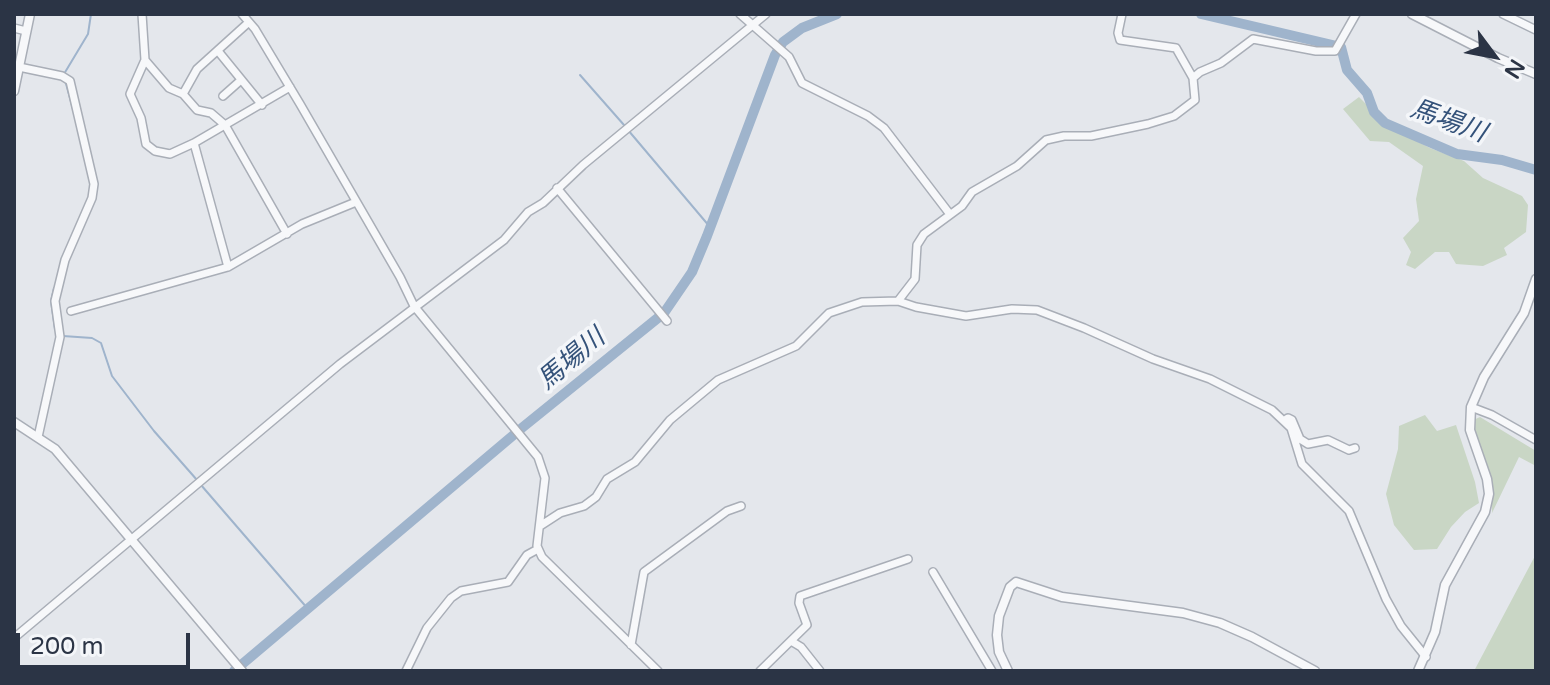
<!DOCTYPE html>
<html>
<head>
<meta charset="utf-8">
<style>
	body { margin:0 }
	#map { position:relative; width:1550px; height:685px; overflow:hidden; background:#e4e7ec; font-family:"Varela Round",sans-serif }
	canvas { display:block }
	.frame { position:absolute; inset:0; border:16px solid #2b3445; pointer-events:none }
	.north { position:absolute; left:1454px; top:16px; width:80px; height:80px; -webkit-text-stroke:6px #f4f6f9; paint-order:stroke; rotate:122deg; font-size:22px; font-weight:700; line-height:32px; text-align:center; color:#2b3445 }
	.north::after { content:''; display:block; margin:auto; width:28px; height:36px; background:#2b3445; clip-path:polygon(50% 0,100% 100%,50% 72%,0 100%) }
	.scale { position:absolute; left:16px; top:633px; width:174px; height:36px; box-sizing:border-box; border:4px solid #2b3445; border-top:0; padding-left:10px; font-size:24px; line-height:28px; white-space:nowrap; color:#2b3445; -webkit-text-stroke:6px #f4f6f9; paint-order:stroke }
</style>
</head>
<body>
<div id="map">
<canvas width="1550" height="685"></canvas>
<div class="frame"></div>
<div class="north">N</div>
<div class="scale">200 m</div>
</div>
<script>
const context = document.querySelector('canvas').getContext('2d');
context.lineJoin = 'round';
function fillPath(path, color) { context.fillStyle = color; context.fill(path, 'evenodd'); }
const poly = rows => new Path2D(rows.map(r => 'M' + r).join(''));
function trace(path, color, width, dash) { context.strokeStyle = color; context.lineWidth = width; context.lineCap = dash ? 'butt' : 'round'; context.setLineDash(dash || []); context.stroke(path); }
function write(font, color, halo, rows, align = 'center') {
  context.font = font + ' "Varela Round","Noto Sans JP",sans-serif'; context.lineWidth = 7; context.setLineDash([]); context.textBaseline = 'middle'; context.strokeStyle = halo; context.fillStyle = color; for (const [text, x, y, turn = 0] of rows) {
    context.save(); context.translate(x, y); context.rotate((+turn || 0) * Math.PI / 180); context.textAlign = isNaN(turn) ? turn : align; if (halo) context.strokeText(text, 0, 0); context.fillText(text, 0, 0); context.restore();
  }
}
const green = poly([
	[1359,97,1389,127,1430,148,1464,161,1483,178,1522,196,1528,205,1526,232,1504,248,1507,255,1483,266,1456,264,1449,252,1435,252,1415,269,1406,265,1411,252,1403,238,1419,221,1416,199,1423,166,1389,142,1370,141,1343,109],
	[1425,415,1437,431,1456,425,1475,482,1479,503,1465,512,1451,527,1437,549,1414,550,1394,525,1386,494,1398,449,1399,426],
	[1480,417,1536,451,1536,466,1519,457,1492,513,1492,481,1471,421],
	[1536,554,1536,671,1474,671]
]);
const stream = poly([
	[64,74,88,34,91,14],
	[580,75,624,125],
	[65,80,76,120],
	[628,130,710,227],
	[59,271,62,258],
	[54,288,51,301,55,329],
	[63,336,92,338,101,343,112,376,154,431,197,480],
	[201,485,308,609]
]);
const river = poly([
	[1201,14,1341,47,1347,70,1367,93,1374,112,1385,123,1457,154,1502,160,1536,170],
	[234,671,523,427,664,313,692,272,707,236,775,55,783,42,802,28,837,14]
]);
const minor = poly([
	[142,14,145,60,169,88,183,94,197,110,211,113,225,125,287,234],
	[242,14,255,29,300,104,400,277,414,306,538,457,545,478,537,546,542,557,658,671],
	[740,14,789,57,802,83,868,116,884,128,949,213],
	[1122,14,1118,33,1120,40,1176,48,1193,78],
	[1503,14,1536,30],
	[14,28,26,31],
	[218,51,262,105],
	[145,60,130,94,141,118,146,144,155,151,170,154,194,143],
	[19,67,62,76,70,81,94,184,92,198,65,260,55,301,60,337,38,437],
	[183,94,197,69,249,22],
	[223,96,241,80],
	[557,188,667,321],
	[228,267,194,143,290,87],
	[898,301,916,307,966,316,1012,309,1037,310,1084,328,1153,359,1210,379,1272,410,1291,428,1302,464,1349,511,1386,599,1401,626,1426,657],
	[71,311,228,267,302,224,356,202],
	[1471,407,1492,415,1536,440],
	[1285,420,1288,418,1292,420,1300,439,1308,444,1328,440,1349,450,1355,448],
	[540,526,560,513,584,506,596,497,607,479,635,462,670,420,718,380,796,346,829,313,862,302,898,301,915,279,917,245,924,234,962,206,972,192,1017,166,1046,140,1064,136,1091,136,1148,124,1174,116,1195,100,1193,78,1200,72,1221,63,1253,39,1316,51,1335,51,1356,14],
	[933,572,992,671],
	[14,638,340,364,504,240,528,212,543,203,583,165,766,14],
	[791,641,801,647,820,671],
	[631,645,644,572,727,511,741,506],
	[406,671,427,628,451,598,461,591,508,582,527,555,538,549],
	[760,671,807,625,799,603,800,596,908,559]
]);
const tertiary = poly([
	[1412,14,1498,58,1536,74],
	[14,91,30,14],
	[14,422,55,449,242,671],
	[1008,671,999,652,997,635,999,616,1010,587,1016,582,1062,597,1183,613,1220,623,1252,637,1315,671],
	[1418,671,1435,632,1445,585,1485,512,1489,494,1487,479,1470,430,1471,407,1484,377,1524,313,1536,279]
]);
const waterNames = [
	["馬場川",1448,122,20],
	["馬場川",572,360,-40]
];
fillPath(green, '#c9d6c5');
trace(stream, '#9fb4cc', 2);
trace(river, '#9fb4cc', 10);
trace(minor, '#a9aeb7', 10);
trace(tertiary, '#a9aeb7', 11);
trace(minor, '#f7f8fa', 7);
trace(tertiary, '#f7f8fa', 8);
write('italic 26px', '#34527a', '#f4f6f9', waterNames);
</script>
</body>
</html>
